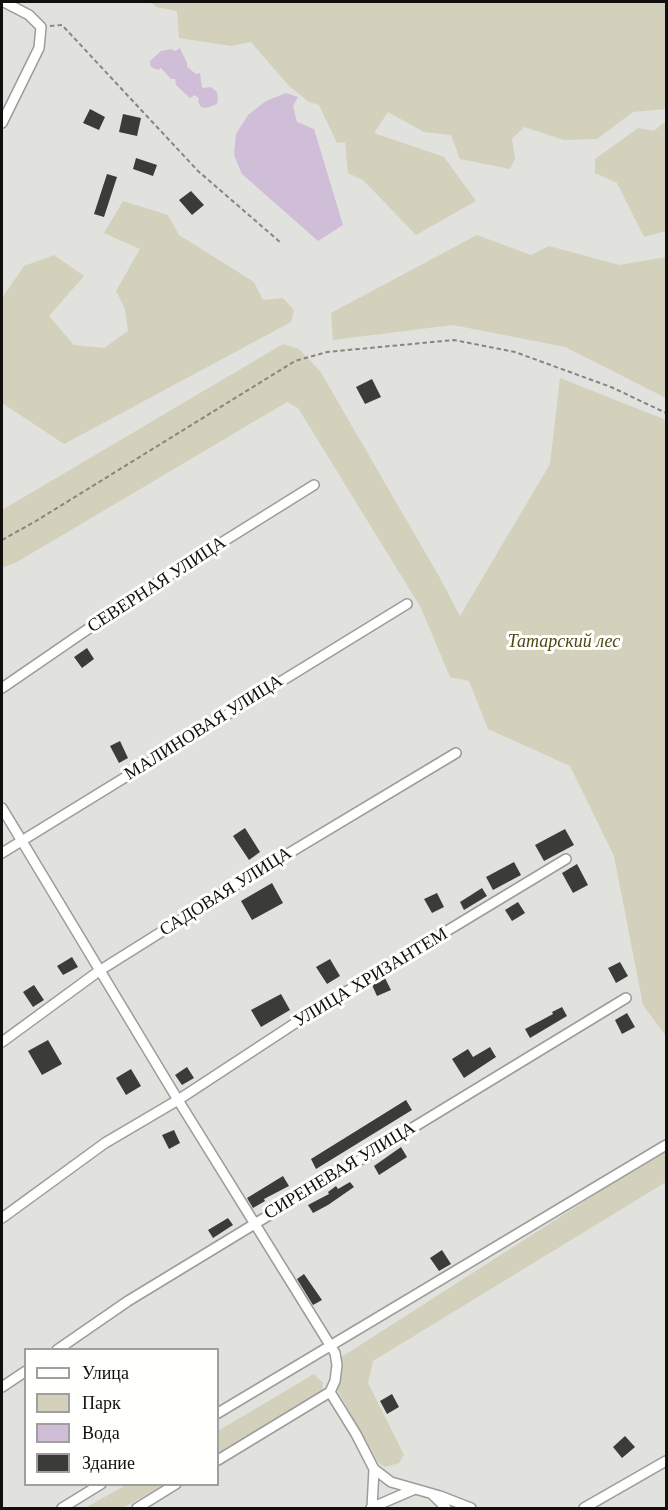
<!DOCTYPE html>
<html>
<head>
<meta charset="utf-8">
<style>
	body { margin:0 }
	#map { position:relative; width:668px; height:1510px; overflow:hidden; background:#e1e1dd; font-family:Georgia,serif }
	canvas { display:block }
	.frame { position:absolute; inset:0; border:3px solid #11100f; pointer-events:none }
	.legend { position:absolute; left:24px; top:1348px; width:195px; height:138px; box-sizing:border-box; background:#fffffe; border:2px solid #a09f9e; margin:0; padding:8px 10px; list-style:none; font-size:18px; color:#11100f }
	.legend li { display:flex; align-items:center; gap:12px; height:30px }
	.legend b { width:30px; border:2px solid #a09f9e }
</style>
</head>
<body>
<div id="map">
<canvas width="668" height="1510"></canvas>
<div class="frame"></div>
<ul class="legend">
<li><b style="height:8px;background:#fff"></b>Улица</li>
<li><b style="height:16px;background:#d3d1bc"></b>Парк</li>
<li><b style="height:16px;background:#d0bed9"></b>Вода</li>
<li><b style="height:16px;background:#3b3b38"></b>Здание</li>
</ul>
</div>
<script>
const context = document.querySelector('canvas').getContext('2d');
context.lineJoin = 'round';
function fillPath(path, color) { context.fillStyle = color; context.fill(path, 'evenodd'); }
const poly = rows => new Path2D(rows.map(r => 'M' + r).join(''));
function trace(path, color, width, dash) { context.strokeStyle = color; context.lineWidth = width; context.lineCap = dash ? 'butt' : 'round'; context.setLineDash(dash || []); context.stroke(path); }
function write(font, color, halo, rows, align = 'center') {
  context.font = font + ' Georgia,serif'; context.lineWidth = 6; context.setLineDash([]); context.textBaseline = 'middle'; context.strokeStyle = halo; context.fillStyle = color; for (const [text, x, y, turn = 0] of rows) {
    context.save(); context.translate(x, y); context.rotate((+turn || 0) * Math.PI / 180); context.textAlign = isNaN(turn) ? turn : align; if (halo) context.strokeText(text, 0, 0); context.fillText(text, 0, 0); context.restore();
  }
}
const green = poly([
	[150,2,666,2,666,109,633,112,597,139,564,140,524,127,512,139,515,159,510,169,460,159,451,135,424,132,388,112,374,133,444,157,476,201,416,235,363,180,348,173,345,142,337,143,319,105,309,102,289,86,251,42,231,46,179,38,177,11,156,7],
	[666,121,666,231,644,237,617,183,595,173,595,159,638,128,654,131],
	[123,201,168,215,179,235,254,282,263,300,283,298,294,310,291,322,64,444,2,403,2,298,24,266,54,255,84,276,49,316,74,345,104,348,128,331,125,309,116,291,140,249,104,233],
	[477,235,531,255,549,246,619,265,666,257,666,398,565,347,453,325,333,340,331,313],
	[283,344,299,349,320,371,440,578,460,616,550,464,560,378,666,420,666,1036,643,1005,614,856,570,766,488,729,469,681,450,677,421,608,298,408,287,402,17,562,2,568,2,510],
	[666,1149,666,1182,373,1361,368,1383,404,1455,399,1463,385,1467,378,1462,337,1390,340,1358],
	[314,1374,323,1383,322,1391,218,1453,218,1431],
	[126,1485,164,1485,123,1508,85,1508]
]);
const water = poly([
	[180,48,187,63,187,67,196,74,200,73,202,87,203,88,211,87,217,92,218,99,217,104,206,108,201,107,198,102,199,99,195,95,190,98,176,85,175,79,171,79,161,68,158,70,151,67,150,61,161,51,171,49,175,51],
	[286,93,298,97,293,106,297,122,314,129,343,225,318,241,242,174,234,155,236,134,248,115,266,101]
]);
const building = poly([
	[90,109,105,117,99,130,83,123],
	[123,114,141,118,137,136,119,132],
	[136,158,157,165,153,176,133,169],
	[107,174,117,177,104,217,94,214],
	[191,191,204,205,192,215,179,200],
	[372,379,381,397,365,404,356,387],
	[87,648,94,659,82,668,74,657],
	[120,741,128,758,119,763,110,746],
	[245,828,260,852,249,860,233,836],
	[565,829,574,845,544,861,535,845],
	[514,862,521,875,493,890,486,877],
	[577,864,588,885,573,893,562,873],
	[272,883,283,903,252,920,241,901],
	[482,888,487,896,464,910,460,902],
	[437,893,444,907,432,913,424,899],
	[518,902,525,913,512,921,505,910],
	[72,957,78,967,63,975,57,966],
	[330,959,340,976,327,984,316,967],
	[620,962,628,976,616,983,608,968],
	[385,978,391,990,377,996,372,985],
	[34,985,44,1000,33,1007,23,992],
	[281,994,290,1010,261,1027,251,1010],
	[562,1007,567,1016,530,1038,525,1029,553,1014,552,1012],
	[627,1013,635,1027,622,1034,615,1020],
	[48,1040,62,1064,42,1075,28,1051],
	[490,1047,496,1057,464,1078,452,1059,468,1049,473,1057],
	[187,1067,194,1078,182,1085,175,1075],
	[131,1069,141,1086,126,1095,116,1078],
	[406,1100,412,1110,316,1169,311,1159],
	[174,1130,180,1143,169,1149,162,1135],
	[401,1147,407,1157,379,1175,374,1166],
	[283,1176,289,1186,264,1199,265,1201,253,1208,247,1198],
	[350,1182,354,1187,328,1205,313,1213,308,1205,329,1194,328,1192,336,1186,338,1189],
	[228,1218,233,1225,213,1238,208,1230],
	[442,1250,451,1264,439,1271,430,1258],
	[304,1274,322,1300,313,1305,297,1279],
	[392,1394,399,1407,387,1414,380,1401],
	[625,1436,635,1447,622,1458,613,1447]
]);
const path = poly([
	[50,26,62,25,198,171,280,242],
	[2,540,36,521,295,361,327,352,454,340,515,352,611,387,666,413]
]);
const street = poly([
	[2,123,39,48,41,27,29,15,4,2],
	[2,688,136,596,314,485],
	[2,808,178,1100,335,1353,337,1365,335,1381,330,1392,218,1460],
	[2,853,407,604],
	[2,1042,99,971,236,885,456,753],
	[2,1218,105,1143,178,1100,306,1016,566,859],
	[57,1350,128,1301,626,998],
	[2,1387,26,1371],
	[330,1392,356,1434,374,1469,391,1482,440,1496,471,1508],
	[218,1413,666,1145],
	[432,1494,446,1508],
	[62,1508,101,1484],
	[137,1508,176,1484],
	[371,1508,415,1489],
	[372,1508,374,1469],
	[584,1508,666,1461]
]);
const streetNames = [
	["СЕВЕРНАЯ УЛИЦА",157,585,-33],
	["МАЛИНОВАЯ УЛИЦА",204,728,-32],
	["САДОВАЯ УЛИЦА",226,892,-32],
	["УЛИЦА ХРИЗАНТЕМ",371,978,-31],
	["СИРЕНЕВАЯ УЛИЦА",340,1171,-31]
];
const parkNames = [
	["Татарский лес",564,642]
];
fillPath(green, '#d3d1bc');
fillPath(water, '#d0bed9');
fillPath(building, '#3b3b38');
trace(street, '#9c9c98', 12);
trace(path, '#858582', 2, [4.5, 3]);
trace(street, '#fff', 9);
write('18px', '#11100f', '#fffffe', streetNames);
write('italic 18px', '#4e4913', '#fffffe', parkNames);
</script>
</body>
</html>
